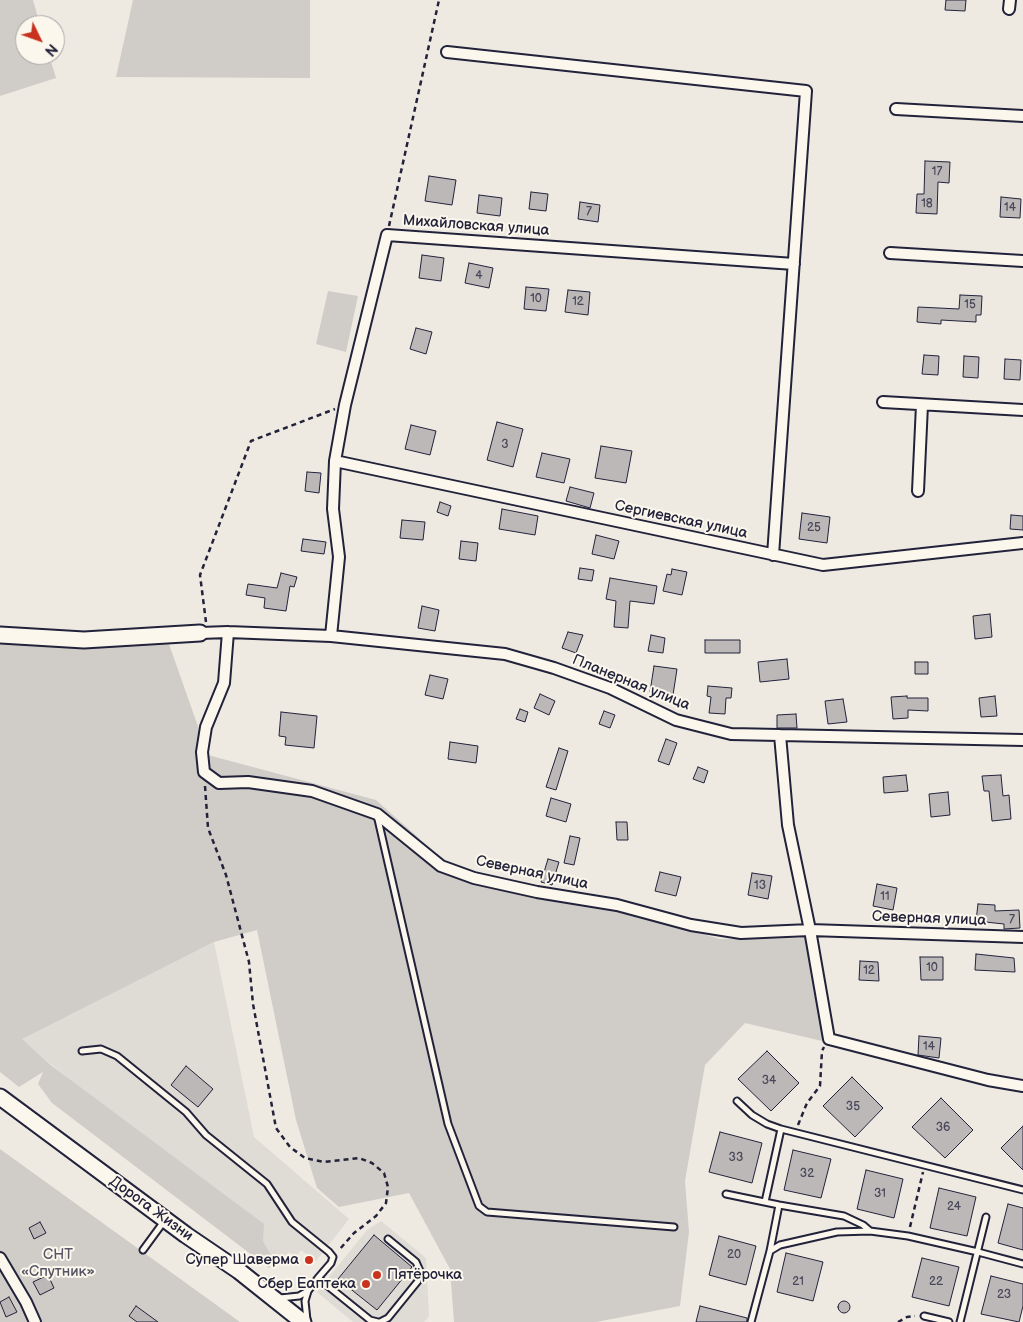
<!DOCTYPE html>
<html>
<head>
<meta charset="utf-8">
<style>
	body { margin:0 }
	#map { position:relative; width:1023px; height:1322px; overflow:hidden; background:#eeeae2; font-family:"Balsamiq Sans",sans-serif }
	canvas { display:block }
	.north { position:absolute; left:15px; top:15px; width:50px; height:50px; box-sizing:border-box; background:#fbf7ec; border:1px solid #a4a2a5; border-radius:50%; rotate:132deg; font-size:14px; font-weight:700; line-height:20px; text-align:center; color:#22223b }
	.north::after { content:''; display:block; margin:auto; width:18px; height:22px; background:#c8321e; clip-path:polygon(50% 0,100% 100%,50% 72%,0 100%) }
</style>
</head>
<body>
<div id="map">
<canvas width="1023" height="1322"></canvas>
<div class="north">N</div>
</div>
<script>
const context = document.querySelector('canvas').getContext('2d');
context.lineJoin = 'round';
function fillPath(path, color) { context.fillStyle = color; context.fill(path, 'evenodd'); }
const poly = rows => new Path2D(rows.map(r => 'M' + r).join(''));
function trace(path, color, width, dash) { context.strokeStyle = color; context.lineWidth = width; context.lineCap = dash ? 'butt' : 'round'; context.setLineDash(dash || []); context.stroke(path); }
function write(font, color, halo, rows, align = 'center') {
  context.font = font + ' "Balsamiq Sans",sans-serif'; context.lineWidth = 4; context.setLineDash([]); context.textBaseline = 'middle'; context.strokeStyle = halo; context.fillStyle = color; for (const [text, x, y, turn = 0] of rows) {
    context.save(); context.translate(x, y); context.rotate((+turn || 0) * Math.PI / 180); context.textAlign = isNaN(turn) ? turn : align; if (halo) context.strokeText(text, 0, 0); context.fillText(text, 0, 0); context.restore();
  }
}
const built = poly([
	[214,942,254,1137,349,1219,316,1261,301,1250,296,1257,289,1252,279,1265,275,1261,263,1241,21,1039],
	[381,1221,426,1258,429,1316,424,1322,353,1322,317,1292,367,1230]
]);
const green = poly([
	[0,0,33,0,40,25,25,25,25,55,49,55,56,78,0,96],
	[133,0,310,0,310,78,116,77],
	[328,291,358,296,346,352,316,344],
	[0,641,86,645,169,644,208,755,376,800,420,839,413,849,437,868,546,898,621,911,720,939,807,938,825,1030,822,1041,745,1023,705,1065,685,1181,689,1232,680,1306,596,1322,454,1322,450,1269,409,1193,339,1207,317,1188,296,1120,257,930,214,942,22,1039,52,1066,264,1224,263,1241,275,1261,269,1268,52,1103,38,1084,43,1072,19,1087,0,1072],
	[0,1149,240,1322,0,1322]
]);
const building = poly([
	[946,0,966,0,965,11,945,10,946,0],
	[925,161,950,162,949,183,938,182,937,214,916,213,917,194,924,194,925,161],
	[429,176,456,180,452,205,425,201,429,176],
	[531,192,548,194,546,211,529,209,531,192],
	[479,195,502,198,500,216,477,213,479,195],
	[1001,197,1021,199,1020,218,1000,217,1001,197],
	[580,202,600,205,598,222,578,219,580,202],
	[422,255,444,258,441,281,419,278,422,255],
	[469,263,493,268,489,288,465,283,469,263],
	[526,287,549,289,546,311,524,309,526,287],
	[568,290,590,292,588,315,565,312,568,290],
	[960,295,982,296,981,315,976,315,976,322,941,320,941,324,917,322,918,307,959,309,960,295],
	[416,328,432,332,426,354,410,349,416,328],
	[924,355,939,356,938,375,922,374,924,355],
	[964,356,979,357,978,378,963,377,964,356],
	[1005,359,1021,360,1020,380,1004,379,1005,359],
	[497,422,523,429,513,467,487,460,497,422],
	[411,425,436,431,430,455,405,449,411,425],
	[601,446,632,451,626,483,595,478,601,446],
	[542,453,570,459,564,483,536,477,542,453],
	[307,472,321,473,319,493,305,491,307,472],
	[570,487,594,493,590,508,566,501,570,487],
	[440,502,451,506,448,516,437,512,440,502],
	[502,509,538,516,535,535,499,529,502,509],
	[802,513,830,517,827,543,799,539,802,513],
	[1011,515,1023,516,1023,530,1010,529,1011,515],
	[402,520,425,522,423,540,400,538,402,520],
	[596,535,619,541,614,559,592,554,596,535],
	[303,539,326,542,324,554,301,551,303,539],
	[461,541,478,543,476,561,459,559,461,541],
	[580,568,594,570,592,581,578,579,580,568],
	[672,569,687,572,682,595,663,591,667,574,671,575,672,569],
	[281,573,297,577,294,587,290,586,286,611,264,608,265,598,246,595,248,584,277,588,281,573],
	[610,578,657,586,654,604,630,601,628,628,614,627,616,601,606,599,610,578],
	[422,606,439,610,435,631,418,628,422,606],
	[990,614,992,637,975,639,973,616,990,614],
	[568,632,583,635,576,653,562,648,568,632],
	[651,635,665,638,663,653,648,651,651,635],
	[705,640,740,640,740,653,705,653,705,640],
	[787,659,789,679,760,682,758,662,787,659],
	[915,662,928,662,928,674,915,674,915,662],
	[654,666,677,669,673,695,650,692,654,666],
	[430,675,448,679,443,699,425,695,430,675],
	[708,686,732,688,731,698,726,698,725,714,709,713,711,697,707,696,708,686],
	[540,694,555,701,549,715,534,708,540,694],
	[907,696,907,698,928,698,928,711,908,710,908,718,893,719,891,697,907,696],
	[995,696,997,716,981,717,979,698,995,696],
	[843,699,847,722,828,724,825,701,843,699],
	[520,709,528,712,525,722,516,719,520,709],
	[604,711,615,715,610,728,599,724,604,711],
	[281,712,317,716,314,748,285,745,286,737,279,736,281,712],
	[796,714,797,728,777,728,777,715,796,714],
	[666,739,677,743,669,765,658,761,666,739],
	[450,742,478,746,476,763,448,759,450,742],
	[559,748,568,751,556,790,546,787,559,748],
	[698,767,708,771,704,783,693,779,698,767],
	[906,775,908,791,884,793,883,777,906,775],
	[1001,775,1003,796,1009,795,1011,819,992,821,989,791,984,791,982,776,1001,775],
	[948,792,950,815,931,817,929,794,948,792],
	[551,798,571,804,566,822,546,816,551,798],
	[616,822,627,822,628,840,617,840,616,822],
	[570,836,580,838,574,865,564,863,570,836],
	[548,859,559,862,552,885,541,882,548,859],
	[660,872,681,877,676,896,655,891,660,872],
	[752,873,772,876,768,899,748,895,752,873],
	[877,884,897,888,893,910,873,906,877,884],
	[978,904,995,905,995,911,1019,910,1020,928,1004,929,1004,924,976,921,978,904],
	[976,954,1014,958,1015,972,975,970,976,954],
	[920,957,943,957,943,980,921,980,920,957],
	[860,961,878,962,879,981,859,980,860,961],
	[919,1036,941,1038,939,1058,918,1055,919,1036],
	[767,1051,799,1083,771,1111,738,1079,767,1051],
	[186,1066,213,1089,198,1107,171,1085,186,1066],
	[852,1077,883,1108,855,1137,823,1106,852,1077],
	[941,1098,973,1130,945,1158,912,1127,941,1098],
	[1023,1126,1023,1170,1001,1148,1023,1126],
	[720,1132,762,1143,752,1183,709,1172,720,1132],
	[793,1150,831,1159,821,1198,784,1190,793,1150],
	[866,1170,903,1179,894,1218,857,1209,866,1170],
	[939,1188,976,1197,967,1236,930,1228,939,1188],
	[1008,1204,1023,1208,1023,1250,998,1243,1008,1204],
	[40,1222,46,1233,34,1239,29,1228,40,1222],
	[374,1235,412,1267,377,1310,338,1279,374,1235],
	[719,1236,756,1246,746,1285,709,1275,719,1236],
	[786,1253,823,1262,813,1301,777,1292,786,1253],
	[922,1258,959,1267,949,1306,912,1297,922,1258],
	[48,1275,54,1288,40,1295,33,1282,48,1275],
	[991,1276,1023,1284,1023,1306,1019,1322,981,1314,991,1276],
	[9,1297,17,1312,6,1317,0,1302,9,1297],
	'838 1307a6 6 0 1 1 12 0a6 6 0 1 1-12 0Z',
	[136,1306,158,1322,137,1322,129,1316,136,1306],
	[700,1306,747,1318,747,1322,696,1322,700,1306]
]);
const path = poly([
	[389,226,439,0],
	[206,622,200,575,251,441,335,409],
	[205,786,208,828,226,875,249,962,253,1004,276,1128,290,1147,305,1158,324,1162,359,1158,372,1163,384,1173,388,1187,386,1203,376,1216,354,1233,339,1250],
	[798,1125,807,1103,820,1086,822,1051,824,1047],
	[910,1227,923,1172],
	[898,1322,907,1317,915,1316]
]);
const lane = poly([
	[377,815,448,1124,479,1206,487,1212,674,1227],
	[82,1051,101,1049,117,1056,186,1112,206,1135,267,1184,292,1222,329,1252,333,1257,331,1263,318,1278],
	[737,1101,752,1115,767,1124,781,1129,1023,1190],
	[726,1194,779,1205,844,1216,863,1225,870,1231,908,1236,978,1252,1023,1264],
	[765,1202,781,1129],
	[143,1250,165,1220],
	[770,1251,780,1245,837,1232,870,1231],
	[280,1298,299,1296,308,1291,318,1278,370,1320,378,1322],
	[924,1316,949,1322],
	[307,1320,305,1301,308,1291],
	[380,1322,388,1318,418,1281,420,1271,416,1262,388,1239],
	[751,1322,770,1251,779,1205],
	[960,1322,986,1217]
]);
const street = poly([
	[1009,9,1010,0],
	[447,52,806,91,773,555],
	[896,109,1023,116],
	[890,253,1023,261],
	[883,402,1023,410],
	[335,461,823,565,1023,543],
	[918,491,922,405],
	[228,632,224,683,206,727,202,752,204,772,219,783,248,782,312,791,377,814,441,866,474,878,537,892,617,905,691,925,741,933,810,930,1023,937],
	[200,633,228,632,331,636,505,654,554,668,610,688,676,720,731,734,1023,740],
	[331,636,339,557,333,509,335,461,345,405,387,235,794,264],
	[780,735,788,825,810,930,829,1039,988,1080,1023,1086],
	[0,1258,26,1302,35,1322]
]);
const secondary = poly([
	[0,635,84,640,200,633],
	[0,1097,186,1235,239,1271,303,1322]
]);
const markers = [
	[309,1260,5,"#c8321e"],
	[377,1275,5,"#c8321e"],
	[366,1284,5,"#c8321e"]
];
const numberNames = [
	["17",937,172],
	["18",927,204],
	["14",1010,208],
	["7",589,212],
	["4",479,276],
	["10",536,299],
	["12",578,302],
	["15",970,305],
	["3",505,445],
	["25",814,528],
	["13",760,886],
	["11",885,897],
	["7",1012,920],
	["10",932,968],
	["12",869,971],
	["14",929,1047],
	["34",769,1081],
	["35",853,1107],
	["36",943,1128],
	["33",736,1158],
	["32",807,1174],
	["31",880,1194],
	["24",954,1207],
	["20",734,1255],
	["21",798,1282],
	["22",936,1282],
	["23",1004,1295]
];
const streetNames = [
	["Михайловская улица",476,226,4],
	["Сергиевская улица",681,520,12],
	["Планерная улица",631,683,22],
	["Северная улица",532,873,12],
	["Северная улица",929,919,2],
	["Дорога Жизни",151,1209,36]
];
const parkNames = [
	["СНТ",58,1255],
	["«Спутник»",58,1272]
];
const poiNames = [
	["Супер Шаверма",299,1260],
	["Пятёрочка",387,1275,"left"],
	["Сбер Еаптека",356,1284]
];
fillPath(built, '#dfdbd5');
fillPath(green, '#d0cdc9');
fillPath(building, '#bcb8b8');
trace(building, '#22223b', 1);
trace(lane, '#22223b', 9);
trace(street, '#22223b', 14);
trace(secondary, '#22223b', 19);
trace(path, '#22223b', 2.5, [5, 4]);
trace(lane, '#fbf7ec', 5);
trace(street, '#fbf7ec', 10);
trace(secondary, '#fbf7ec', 15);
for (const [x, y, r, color] of markers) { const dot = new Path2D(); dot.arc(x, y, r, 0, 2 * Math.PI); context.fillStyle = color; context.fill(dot); trace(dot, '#fbf7ec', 2); }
write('12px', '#48485a', null, numberNames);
write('15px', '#22223b', '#fbf7ec', streetNames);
write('15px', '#565566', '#fbf7ec', parkNames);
write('15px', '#22223b', '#fbf7ec', poiNames, 'right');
</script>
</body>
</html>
